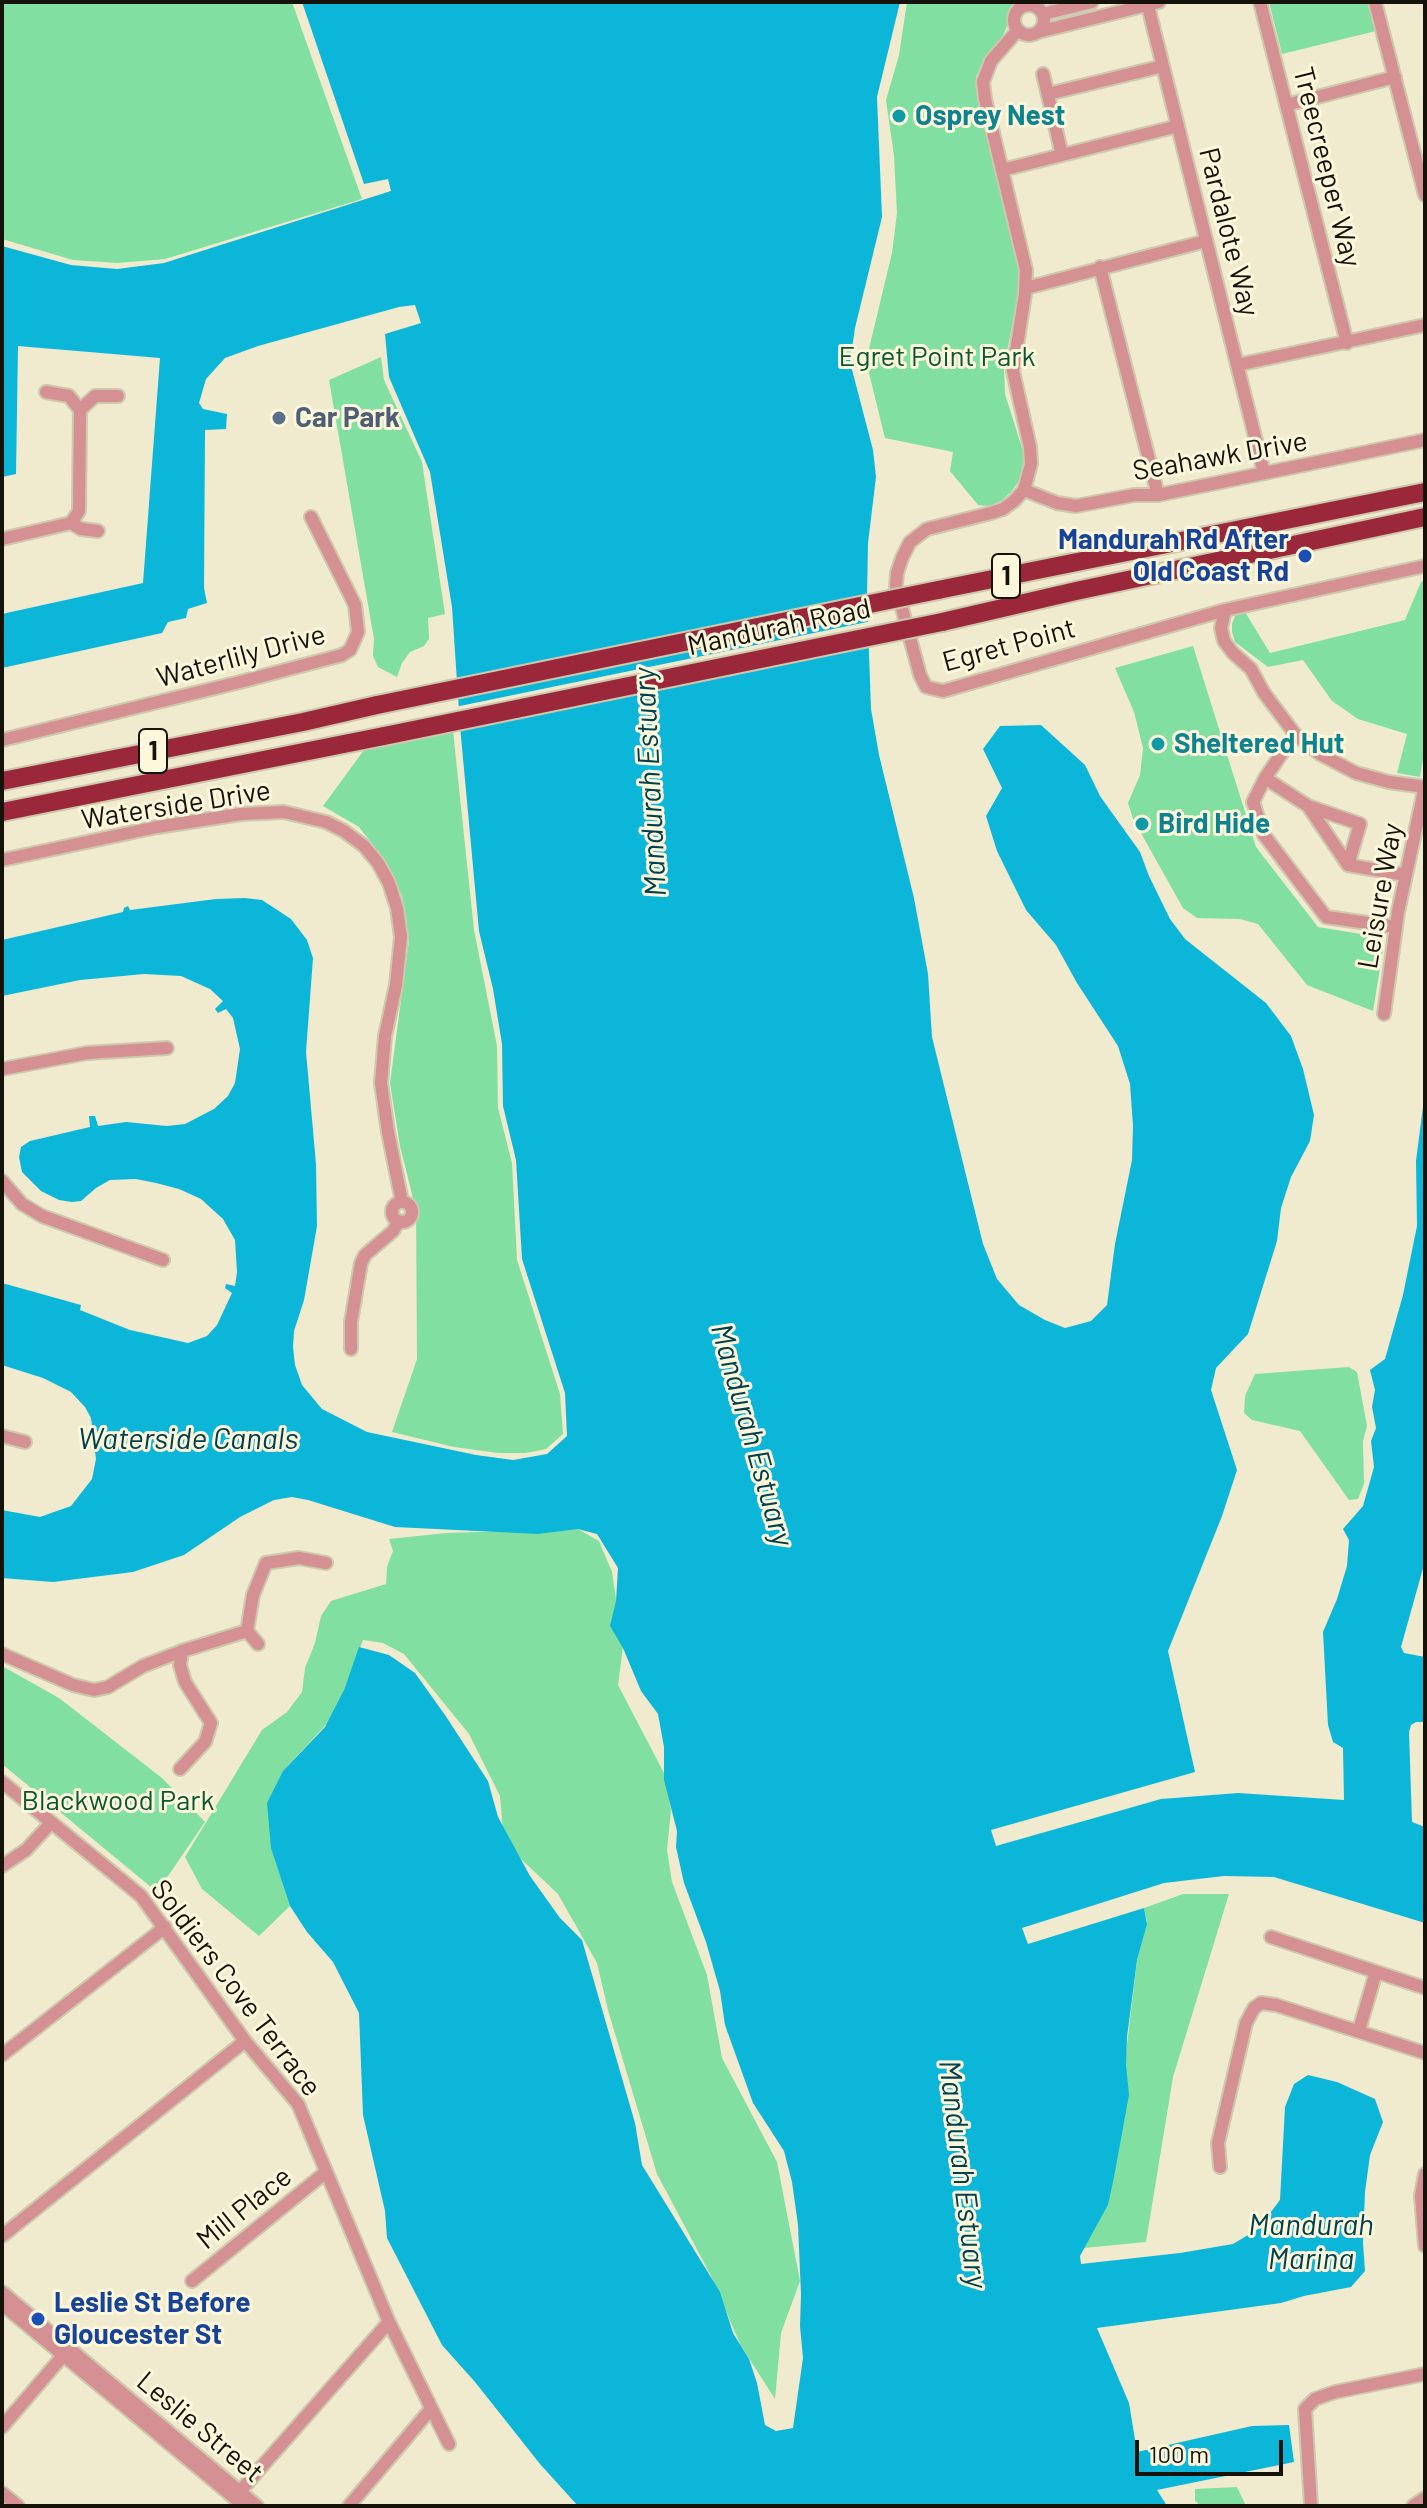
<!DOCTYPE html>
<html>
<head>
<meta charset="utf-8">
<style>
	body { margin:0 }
	#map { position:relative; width:1427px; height:2508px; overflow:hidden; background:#f0ebce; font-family:Barlow,sans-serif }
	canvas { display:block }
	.frame { position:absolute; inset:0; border:4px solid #151309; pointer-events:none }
	.scale { position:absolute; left:1135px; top:2440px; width:148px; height:36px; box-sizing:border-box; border:4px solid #151309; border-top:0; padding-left:10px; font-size:24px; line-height:28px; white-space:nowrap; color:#151309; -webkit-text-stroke:6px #fdf8db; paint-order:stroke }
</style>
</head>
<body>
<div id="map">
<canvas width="1427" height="2508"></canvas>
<div class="frame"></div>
<div class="scale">100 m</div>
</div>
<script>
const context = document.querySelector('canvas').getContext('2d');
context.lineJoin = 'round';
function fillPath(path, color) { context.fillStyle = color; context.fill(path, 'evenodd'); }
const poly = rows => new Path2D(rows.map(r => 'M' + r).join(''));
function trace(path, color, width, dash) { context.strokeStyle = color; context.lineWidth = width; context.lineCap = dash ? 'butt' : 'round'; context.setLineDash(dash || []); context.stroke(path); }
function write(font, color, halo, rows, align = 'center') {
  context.font = font + ' Barlow,sans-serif'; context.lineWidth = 6; context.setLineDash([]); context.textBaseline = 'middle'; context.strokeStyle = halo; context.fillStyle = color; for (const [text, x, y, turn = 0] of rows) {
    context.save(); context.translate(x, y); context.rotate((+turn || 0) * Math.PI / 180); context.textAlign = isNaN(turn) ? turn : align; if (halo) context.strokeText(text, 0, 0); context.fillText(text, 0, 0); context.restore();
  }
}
const green = poly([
	[2,2,292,2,362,199,165,259,117,263,73,260,2,239],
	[907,2,1016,2,1003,36,976,76,977,89,1019,260,1020,285,1004,367,1005,394,1023,451,1023,466,1019,481,1011,492,1001,501,989,506,978,505,950,471,953,452,885,438,866,361,892,253,897,213,894,156,886,100,899,55],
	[1269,2,1369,2,1376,31,1282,54],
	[381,357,384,380,422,462,445,614,428,618,429,639,424,646,410,652,402,663,397,677,378,667,373,656,374,639,329,380],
	[1425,580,1425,747,1420,777,1397,773,1407,734,1358,719,1332,701,1303,660,1268,667,1235,642,1232,632,1232,624,1235,616,1245,612,1270,653,1405,620,1421,582],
	[1193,646,1256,847,1318,927,1373,936,1383,950,1373,1011,1307,985,1258,924,1240,919,1197,918,1183,908,1133,819,1128,803,1140,775,1143,748,1134,712,1115,668],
	[453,731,474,930,497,1046,498,1108,512,1163,517,1260,560,1394,563,1434,546,1449,526,1453,498,1453,454,1447,392,1432,417,1359,416,1210,400,1146,390,1083,409,940,402,896,384,859,359,827,323,806,364,750],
	[1349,1367,1357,1372,1367,1426,1363,1441,1364,1484,1358,1499,1349,1500,1300,1431,1252,1420,1244,1413,1245,1396,1255,1374],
	[578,1529,599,1541,612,1572,623,1647,618,1685,664,1773,671,1810,667,1850,672,1882,707,1975,722,2058,777,2162,800,2281,781,2333,775,2399,741,2346,710,2274,657,2174,608,2010,597,1963,558,1894,504,1843,500,1796,469,1734,404,1654,383,1643,363,1640,334,1716,283,1771,275,1859,290,1906,259,1936,202,1889,185,1857,262,1730,287,1712,302,1692,305,1668,315,1643,321,1616,331,1601,386,1584,387,1567,393,1551,389,1539,446,1533],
	[2,1666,59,1698,162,1778,205,1822,157,1892,2,1764],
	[1183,1894,1229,1894,1173,2077,1146,2242,1084,2248,1108,2205,1137,1960,1147,1921,1144,1908],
	[1237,2487,1246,2506,1201,2506,1195,2501,1195,2489]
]);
const water = poly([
	[302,2,900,2,877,97,882,217,855,328,850,362,873,450,876,477,868,543,867,597,871,709,879,755,914,898,928,974,932,1037,983,1244,997,1279,1019,1305,1045,1320,1065,1328,1091,1321,1107,1305,1115,1244,1132,1160,1133,1126,1130,1084,1118,1046,1077,983,1056,945,1026,910,997,851,986,816,1002,788,983,749,1000,726,1041,725,1085,765,1100,796,1140,852,1149,876,1170,919,1185,939,1266,1003,1291,1036,1303,1069,1314,1115,1310,1141,1291,1177,1281,1208,1277,1241,1248,1334,1216,1368,1211,1390,1237,1470,1222,1516,1168,1651,1195,1772,991,1830,996,1846,1161,1799,1238,1793,1344,1800,1343,1748,1333,1742,1328,1725,1323,1632,1337,1599,1347,1566,1349,1540,1343,1529,1363,1506,1374,1467,1371,1441,1376,1428,1372,1407,1375,1390,1370,1370,1385,1359,1403,1295,1417,1226,1416,1161,1425,1091,1425,1561,1401,1647,1404,1653,1425,1657,1425,1722,1416,1722,1411,1725,1409,1732,1412,1822,1425,1827,1425,1923,1274,1877,1224,1876,1164,1883,1022,1928,1028,1944,1144,1908,1147,1924,1137,1960,1127,2037,1126,2065,1129,2095,1114,2177,1108,2205,1080,2256,1081,2264,1180,2253,1233,2244,1258,2229,1280,2200,1285,2107,1294,2084,1308,2075,1337,2082,1375,2099,1383,2122,1370,2155,1365,2192,1363,2243,1365,2271,1351,2287,1304,2296,1281,2303,1097,2328,1129,2403,1137,2452,1252,2426,1289,2425,1294,2462,1157,2490,1167,2506,793,2506,789,2504,784,2506,578,2506,540,2464,475,2382,442,2345,387,2238,385,2211,363,2115,359,2013,333,1962,307,1932,290,1906,271,1848,267,1803,283,1771,325,1727,344,1690,359,1647,389,1655,415,1673,445,1715,488,1781,498,1817,530,1876,560,1918,582,1940,635,2123,642,2165,720,2292,733,2333,749,2359,757,2383,765,2425,776,2431,793,2428,803,2358,800,2326,801,2294,798,2225,792,2182,784,2151,753,2103,725,2025,720,1991,706,1942,684,1883,676,1847,677,1831,664,1780,664,1747,658,1714,641,1691,623,1648,610,1626,616,1601,618,1568,597,1534,578,1529,538,1534,395,1527,308,1500,292,1497,274,1500,240,1517,184,1555,133,1572,53,1582,2,1578,2,1510,40,1517,71,1506,92,1479,96,1459,91,1418,85,1407,71,1392,43,1378,2,1365,2,1283,81,1305,80,1310,130,1330,188,1343,207,1336,217,1325,232,1293,225,1288,226,1284,235,1286,237,1272,235,1240,223,1219,201,1199,179,1189,156,1183,136,1179,110,1180,96,1188,81,1201,72,1202,59,1200,41,1191,22,1172,19,1157,21,1147,30,1141,90,1127,89,1116,95,1116,98,1126,126,1122,167,1126,185,1124,214,1109,228,1096,235,1083,240,1049,233,1018,226,1009,218,1013,215,1009,223,1001,210,989,181,976,144,974,80,980,2,996,2,940,123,912,124,908,128,906,130,910,216,899,245,898,262,900,291,919,307,940,313,958,306,1052,316,1164,317,1226,304,1300,294,1331,293,1347,295,1365,302,1385,322,1409,367,1432,476,1455,513,1460,547,1454,567,1436,565,1393,522,1259,516,1160,503,1106,502,1044,493,989,479,931,460,726,452,607,430,472,389,377,385,334,421,323,415,305,399,307,258,346,225,358,206,379,199,403,203,409,227,414,226,429,205,430,204,588,207,603,188,609,186,618,168,622,162,633,2,668,2,614,143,583,160,358,18,346,16,474,2,477,2,246,71,265,117,269,164,263,391,191,388,179,364,184]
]);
const pier = poly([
	[872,621,872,639,456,725,455,707]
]);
const minor = poly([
	[1147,2,1264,473],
	[1260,2,1347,343],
	[1375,2,1425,195],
	'1014 20a15 15 0 1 1 30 0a15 15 0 1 1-30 0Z',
	[1043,14,1092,2],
	[1018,30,991,61,983,82,985,99,1026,270,1025,294,1013,371,1030,447,1031,464,1024,490,1014,501,1003,509,991,513,927,529,910,542,902,558,897,573,896,586,920,675,926,687,943,691,1225,610,1425,566],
	[1038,32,1159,2],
	[1043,74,1062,155],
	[1048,94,1163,66],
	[1286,105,1395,77],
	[1002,170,1178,126],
	[1100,267,1158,495],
	[1026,288,1206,241],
	[1237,365,1425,325],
	[80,410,95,396,118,396],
	[1024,490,1057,503,1076,506,1134,495,1158,495,1425,440],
	[71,523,81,529,98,531],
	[2,539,71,523,79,511,80,410,69,396,46,392],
	[1225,610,1221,628,1224,641,1233,653,1251,669,1264,693,1295,734,1320,754,1356,773,1389,782,1425,787],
	[1295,734,1265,778,1308,806,1348,865,1406,875],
	[2,740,240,682,342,655,350,650,358,632,355,605,311,517],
	[1265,778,1253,802,1264,835,1326,917,1396,927],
	[1308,806,1360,824,1348,865],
	[2,860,157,827,241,814,284,812,326,822,344,831,364,846,378,863,389,883,397,908,401,937,396,985,385,1036,381,1083,388,1132,402,1202],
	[1384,1014,1398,912,1425,786],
	[2,1069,87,1053,167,1048],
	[2,1181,22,1204,42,1216,163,1260],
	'392 1212a10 10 0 1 1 20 0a10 10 0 1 1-20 0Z',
	[351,1349,351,1322,361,1263,365,1255,393,1231,399,1221],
	[2,1436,25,1442],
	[247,1631,258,1644],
	[2,1654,73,1685,94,1690,108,1687,143,1666,182,1651,247,1631,253,1595,266,1563,299,1558,326,1563],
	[180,1769,205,1742,211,1723,185,1682,180,1665,182,1651],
	[2,1782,141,1896,245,2041,298,2104,389,2322,449,2444],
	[2,1866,26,1850,51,1823],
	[1271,1937,1425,1988],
	[1359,2030,1376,1972],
	[2,2055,165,1927],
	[1220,2167,1218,2143,1246,2023,1254,2008,1261,2003,1276,2005,1425,2053],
	[1425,2174,1421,2196,1425,2246],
	[2,2236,245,2041],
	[192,2281,326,2172],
	[2,2292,257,2506],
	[2,2304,244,2506],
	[2,2427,67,2351],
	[2,2493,18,2506],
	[235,2497,389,2322],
	[349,2506,430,2410],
	[1311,2506,1305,2409,1315,2399,1335,2392,1425,2374],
	[1413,2506,1425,2498]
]);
const highway = poly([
	[938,590,1425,492],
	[942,622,1076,591,1425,517],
	[2,781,303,722,377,705],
	[2,812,384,736]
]);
const highwayBridge = poly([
	[377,705,938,590],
	[384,736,942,622]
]);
const markers = [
	[899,116,8,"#0f9aa8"],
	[279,418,8,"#5c6f8a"],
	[1305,556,8,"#1a4fb4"],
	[1158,744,8,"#0f9aa8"],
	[1142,824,8,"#0f9aa8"],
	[38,2319,8,"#1a4fb4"]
];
const shields = [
	[1006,576,28],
	[153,751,28]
];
const shieldNames = [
	["1",1006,576],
	["1",153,751]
];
const cultureNames = [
	["Osprey Nest",915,116],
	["Sheltered Hut",1174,744],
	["Bird Hide",1158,824]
];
const streetNames = [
	["Treecreeper Way",1327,167,76],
	["Pardalote Way",1229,232,76],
	["Seahawk Drive",1220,456,-10],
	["Mandurah Road",779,627,-12],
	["Egret Point",1009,645,-15],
	["Waterlily Drive",241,656,-15],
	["Waterside Drive",176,805,-9],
	["Leisure Way",1380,896,-80],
	["Soldiers Cove Terrace",236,1988,53],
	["Mill Place",244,2208,-39],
	["Leslie Street",200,2427,40]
];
const parkNames = [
	["Egret Point Park",937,357],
	["Blackwood Park",118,1801]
];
const serviceNames = [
	["Car Park",295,418]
];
const transitNames = [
	["Mandurah Rd After",1289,540],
	["Old Coast Rd",1289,572],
	["Leslie St Before",54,2303,"left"],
	["Gloucester St",54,2335,"left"]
];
const waterNames = [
	["Mandurah Estuary",650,782,-93],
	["Mandurah Estuary",752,1435,74],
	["Waterside Canals",188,1439],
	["Mandurah Estuary",963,2174,83],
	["Mandurah",1311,2225],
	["Marina",1311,2259]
];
fillPath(green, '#82dfa2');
fillPath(water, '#0cb6d9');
fillPath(pier, '#f0ebce');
trace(minor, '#cdc8ae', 16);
trace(highway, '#cdc8ae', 22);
trace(minor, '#d59093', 12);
trace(highway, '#9b283a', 18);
trace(highwayBridge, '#cdc8ae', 22, []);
trace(highwayBridge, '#9b283a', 18);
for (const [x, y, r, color] of markers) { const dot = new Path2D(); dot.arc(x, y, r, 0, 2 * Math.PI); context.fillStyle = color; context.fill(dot); trace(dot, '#fdf8db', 3); }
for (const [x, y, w] of shields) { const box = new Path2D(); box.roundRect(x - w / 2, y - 22, w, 44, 6); context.fillStyle = '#fdf8db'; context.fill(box); trace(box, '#151309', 2); }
write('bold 26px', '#151309', null, shieldNames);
write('bold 28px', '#0d838f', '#fdf8db', cultureNames, 'left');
write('28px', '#151309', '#fdf8db', streetNames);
write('28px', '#0c5630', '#fdf8db', parkNames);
write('bold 28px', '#4e5e75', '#fdf8db', serviceNames, 'left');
write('bold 28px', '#164399', '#fdf8db', transitNames, 'right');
write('italic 30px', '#00404f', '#fdf8db', waterNames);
</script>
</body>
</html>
